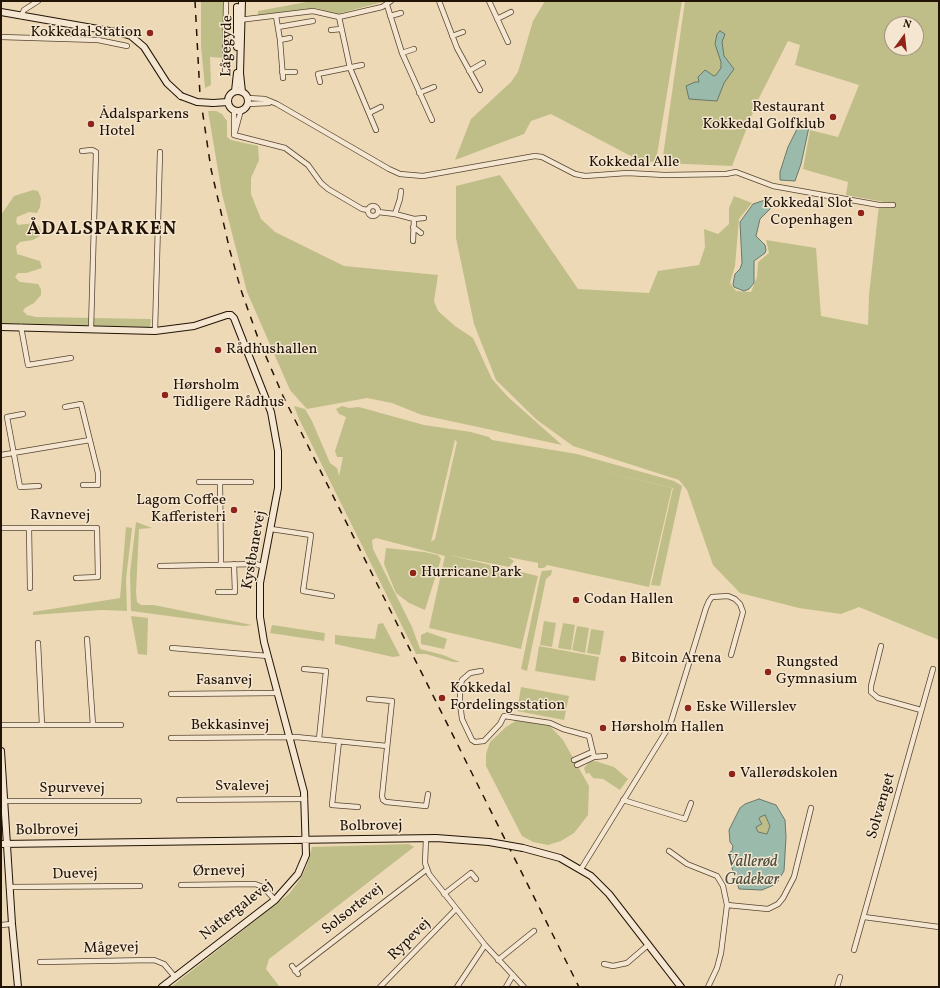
<!DOCTYPE html>
<html>
<head>
<meta charset="utf-8">
<style>
	body { margin:0 }
	#map { position:relative; width:940px; height:988px; overflow:hidden; background:#eed9b6; font-family:Vollkorn,serif }
	canvas { display:block }
	.frame { position:absolute; inset:0; border:2px solid #221405; pointer-events:none }
	.north { position:absolute; left:884px; top:16px; width:40px; height:40px; box-sizing:border-box; background:#f4e6d0; border:1px solid #a0927f; border-radius:50%; rotate:15deg; font-size:11px; font-weight:700; line-height:16px; text-align:center; color:#221405 }
	.north::after { content:''; display:block; margin:auto; width:14px; height:18px; background:#8f2418; clip-path:polygon(50% 0,100% 100%,50% 72%,0 100%) }
</style>
</head>
<body>
<div id="map">
<canvas width="940" height="988"></canvas>
<div class="frame"></div>
<div class="north">N</div>
</div>
<script>
const context = document.querySelector('canvas').getContext('2d');
context.lineJoin = 'round';
function fillPath(path, color) { context.fillStyle = color; context.fill(path, 'evenodd'); }
const poly = rows => new Path2D(rows.map(r => 'M' + r).join(''));
function trace(path, color, width, dash) { context.strokeStyle = color; context.lineWidth = width; context.lineCap = dash ? 'butt' : 'round'; context.setLineDash(dash || []); context.stroke(path); }
function write(font, color, halo, rows, align = 'center') {
  context.font = font + ' Vollkorn,serif'; context.lineWidth = 3; context.setLineDash([]); context.textBaseline = 'middle'; context.strokeStyle = halo; context.fillStyle = color; for (const [text, x, y, turn = 0] of rows) {
    context.save(); context.translate(x, y); context.rotate((+turn || 0) * Math.PI / 180); context.textAlign = isNaN(turn) ? turn : align; if (halo) context.strokeText(text, 0, 0); context.fillText(text, 0, 0); context.restore();
  }
}
const green = poly([
	[201,1,224,1,223,58,210,57,211,85,205,88,201,46],
	[312,1,387,1,337,14,316,8,258,16,258,11],
	[545,1,682,1,656,161,644,163,551,114,531,121,524,134,455,160,471,119,511,82,518,72,533,21],
	[685,1,939,1,939,640,859,607,841,614,799,608,740,593,713,565,687,490,679,480,573,446,537,420,496,380,474,324,456,238,456,186,500,175,578,289,649,293,658,271,699,265,705,247,704,229,718,234,729,224,729,208,734,196,752,203,739,219,735,266,730,283,736,291,751,292,757,277,758,262,769,253,766,240,816,248,821,316,868,325,869,295,879,205,884,202,846,195,848,182,803,169,810,130,838,137,859,85,795,65,800,45,788,41,757,102,732,166,662,163],
	[892,24,916,24,916,48,892,48],
	[208,111,216,111,222,114,227,121,227,137,231,140,258,146,259,160,251,178,251,194,261,219,275,232,344,266,438,275,434,301,438,311,455,326,473,338,492,379,508,397,562,445,422,415,392,403,367,398,307,409,290,390,247,292,222,194],
	[33,190,38,191,41,198,40,207,37,213,29,212,17,217,16,222,18,225,35,223,39,226,41,231,40,236,33,240,20,242,16,246,17,254,40,261,42,268,26,273,18,273,15,277,20,282,38,284,41,289,41,295,34,303,25,308,23,311,27,315,36,317,151,319,150,327,1,323,1,215,14,196],
	[294,406,305,409,312,421,330,463,337,468,339,476,343,457,337,457,335,451,346,417,339,414,336,409,342,406,349,408,359,407,424,425,471,432,489,437,492,440,577,454,674,481,682,486,660,586,651,585,673,488,571,464,672,488,649,587,547,565,544,568,538,568,538,563,508,557,514,561,509,567,448,555,538,576,521,649,429,628,445,556,376,538,372,540,373,549,412,627,420,649,443,655,460,662,453,662,426,654,416,654,299,419],
	[455,440,457,442,435,539,431,542],
	[136,522,152,528,139,529,136,592,137,602,141,605,154,605,252,625,244,626,131,611,130,573],
	[126,527,132,528,126,579,127,611,101,610,33,615,33,612,120,598],
	[386,548,424,552,438,555,441,559,425,610,409,603,396,593,384,564],
	[552,570,551,575,546,579,527,671,521,669,540,577,542,571],
	[131,616,148,618,147,655,138,654],
	[544,621,556,623,552,647,540,645],
	[383,623,400,656,393,657,335,644,335,635,375,639,378,624],
	[563,623,575,625,571,650,558,648],
	[272,625,325,633,324,641,270,633],
	[577,626,589,628,585,653,572,650],
	[591,629,604,631,600,655,587,653],
	[427,632,447,639,444,649,421,644,421,635],
	[539,646,599,657,595,681,535,671],
	[521,687,569,696,564,720,517,711],
	[519,719,548,724,563,740,589,786,588,815,574,833,561,841,548,845,533,842,522,836,486,766,486,754,490,742,506,727],
	[595,761,614,767,628,779,620,790,603,779,593,778,589,773,586,774,584,768,589,762],
	[765,815,770,826,767,834,758,832,756,827,762,824,759,819,760,817],
	[409,844,414,847,269,959,266,969,280,987,171,987,289,894,301,878,307,865,312,847]
]);
const water = poly([
	[720,31,725,34,722,42,724,56,734,69,724,83,717,101,689,99,686,86,695,82,699,82,698,77,705,70,714,76,716,75,721,68,721,62,715,44,717,34,720,31],
	[806,124,809,127,801,164,795,181,780,180,780,172,788,147,798,127,806,124],
	[765,200,768,202,771,208,760,219,756,236,765,245,766,250,765,253,754,261,754,283,749,289,744,291,734,287,733,284,735,274,740,269,742,263,740,222,753,204,765,200],
	[759,799,776,805,785,820,786,837,784,871,776,884,762,890,739,889,730,862,730,852,732,851,733,846,730,842,729,830,740,808,745,804,759,799],
	[765,815,770,826,767,834,758,832,756,827,762,824,759,819,760,817,765,815]
]);
const street = poly([
	[439,1,457,48,480,90],
	[489,1,508,42],
	[387,5,402,53,432,120],
	[21,16,24,10,38,1],
	[276,16,280,40,283,78],
	[390,16,401,13],
	[339,17,350,68,376,130],
	[497,19,511,12],
	[239,20,313,11,339,17,382,7,391,1],
	[278,27,313,21],
	[331,30,341,29],
	[452,36,463,32],
	[1,37,98,40,127,46],
	[280,40,290,38],
	[402,53,414,49],
	[225,71,226,1],
	[469,71,483,63],
	[282,72,295,72],
	[320,82,318,74,362,65],
	[419,93,434,87],
	[248,98,265,99,277,104,389,169,400,174,423,176,535,156,542,157,575,174,585,176,627,173,665,175,726,174,736,172,773,186,879,205,893,205],
	[248,104,269,103],
	[234,110,234,135,285,148,308,165,321,183,328,189,362,209,368,210],
	[369,113,381,107],
	[235,132,241,110],
	[82,151,92,150,96,152,91,329],
	'368 211a5 5 0 1 1 10 0a5 5 0 1 1-10 0Z',
	[378,212,395,214,414,219,413,241],
	[395,214,400,199,401,191],
	[414,219,424,218],
	[413,227,421,233],
	[21,327,28,365,71,358],
	[155,331,160,152],
	[65,407,81,404,98,473,98,485,83,485],
	[23,414,7,417,20,487,39,486],
	[1,455,90,440],
	[199,482,251,482],
	[220,482,221,564],
	[1,528,97,528,98,577,76,578],
	[29,528,30,588],
	[271,529,311,535,303,591,332,596],
	[160,566,256,564,262,566],
	[218,592,235,592,234,564],
	[87,639,93,725],
	[38,643,42,725],
	[881,646,871,686,871,692,878,698,921,710],
	[172,648,268,656],
	[304,669,326,671,319,739],
	[481,671,470,673,462,680,460,688,460,703,462,719,472,740,475,742,484,741,500,724,504,716,550,723,563,729,589,736,594,757,605,756],
	[171,694,278,693],
	[369,699,392,701,382,796,383,800,386,802,426,806,428,794],
	[1,725,121,725],
	[171,738,296,737,387,746],
	[339,741,332,805,358,807],
	[574,760,592,752],
	[577,765,594,757],
	[179,800,305,799],
	[623,800,685,819,691,803],
	[4,801,139,801],
	[426,839,425,863,429,874,485,945,524,987],
	[669,851,687,864,717,876,723,886,727,905],
	[581,869,670,725,706,608,709,601,712,597,728,596,735,599,740,604,743,612,731,655],
	[181,885,255,884,263,887,275,900],
	[9,887,140,886],
	[444,894,471,873,476,879],
	[864,917,939,927],
	[1,925,12,924],
	[854,950,933,669],
	[498,960,534,931],
	[40,962,154,960,164,964,175,977],
	[604,964,613,966,627,963,648,945],
	[292,966,298,974],
	[295,971,426,870],
	[380,987,456,909],
	[457,987,485,945],
	[506,987,513,975],
	[708,987,717,968,721,953,727,905,768,909,778,904,783,898,794,877,811,808],
	[837,987,840,977]
]);
const secondary = poly([
	[242,1,240,73,242,92],
	[1,12,121,33,131,36,144,47,167,83,181,96],
	[237,47,237,7],
	'228 101a10 10 0 1 1 20 0a10 10 0 1 1-20 0Z',
	[235,91,237,73],
	[213,103,228,102],
	[1,327,155,331,194,326,227,315,231,315,234,318,271,412,278,451,278,488,260,583,260,617,264,642,304,792,306,855,298,874,275,900,162,987],
	[1,751,12,924,18,987],
	[1,844,436,838,489,842],
	[523,848,560,858,591,876,609,894,681,987]
]);
const rail = poly([
	[195,1,200,95,211,169,230,251,241,290,258,338,283,396,579,987]
]);
const secondaryBridge = poly([
	[181,96,197,102,213,103],
	[489,842,523,848]
]);
const markers = [
	[150,33,4,"#8f2418"],
	[833,117,4,"#8f2418"],
	[91,124,4,"#8f2418"],
	[861,213,4,"#8f2418"],
	[218,350,4,"#8f2418"],
	[165,395,4,"#8f2418"],
	[234,510,4,"#8f2418"],
	[413,573,4,"#8f2418"],
	[576,600,4,"#8f2418"],
	[623,659,4,"#8f2418"],
	[768,672,4,"#8f2418"],
	[442,698,4,"#8f2418"],
	[688,708,4,"#8f2418"],
	[603,728,4,"#8f2418"],
	[732,774,4,"#8f2418"]
];
const poiNames = [
	["Kokkedal Station",142,33,"right"],
	["Restaurant",825,108,"right"],
	["Kokkedal Golfklub",825,125,"right"],
	["Ådalsparkens",99,115],
	["Hotel",99,132],
	["Kokkedal Slot",853,204,"right"],
	["Copenhagen",853,221,"right"],
	["Rådhushallen",226,350],
	["Hørsholm",173,386],
	["Tidligere Rådhus",173,403],
	["Lagom Coffee",226,501,"right"],
	["Kafferisteri",226,518,"right"],
	["Hurricane Park",421,573],
	["Codan Hallen",584,600],
	["Bitcoin Arena",631,659],
	["Rungsted",776,663],
	["Gymnasium",776,680],
	["Kokkedal",450,689],
	["Fordelingsstation",450,706],
	["Eske Willerslev",696,708],
	["Hørsholm Hallen",611,728],
	["Vallerødskolen",740,774]
];
const streetNames = [
	["Lågegyde",228,46,-89],
	["Kokkedal Alle",634,163],
	["Ravnevej",60,516],
	["Kystbanevej",255,550,-80],
	["Fasanvej",224,681],
	["Bekkasinvej",230,726],
	["Svalevej",242,787],
	["Spurvevej",72,789],
	["Solvænget",882,806,-74],
	["Bolbrovej",371,827,-1],
	["Bolbrovej",47,831,-1],
	["Ørnevej",219,872,-1],
	["Duevej",75,875,-1],
	["Solsortevej",353,910,-38],
	["Nattergalevej",237,911,-38],
	["Rypevej",410,940,-45],
	["Mågevej",111,949,-1]
];
const waterNames = [
	["Vallerød",752,863],
	["Gadekær",752,881]
];
const districtNames = [
	["ÅDALSPARKEN",102,231]
];
fillPath(green, '#bfbe89');
fillPath(water, '#9abaab');
trace(water, '#6a7869', 1);
trace(street, '#554531', 6);
trace(secondary, '#221405', 8);
trace(street, '#f4e6d0', 4.5);
trace(secondary, '#f4e6d0', 6);
trace(rail, '#221405', 1.5, [7, 7]);
trace(secondaryBridge, '#221405', 8, []);
trace(secondaryBridge, '#f4e6d0', 6);
for (const [x, y, r, color] of markers) { const dot = new Path2D(); dot.arc(x, y, r, 0, 2 * Math.PI); context.fillStyle = color; context.fill(dot); trace(dot, '#f4e6d0', 1.5); }
write('15px', '#221405', '#f4e6d0', poiNames, 'left');
write('15px', '#221405', '#f4e6d0', streetNames);
write('italic 16px', '#4c4e3f', '#f4e6d0', waterNames);
context.letterSpacing = '1px';
write('bold 19px', '#221405', '#f4e6d0', districtNames);
context.letterSpacing = '0px';
</script>
</body>
</html>
